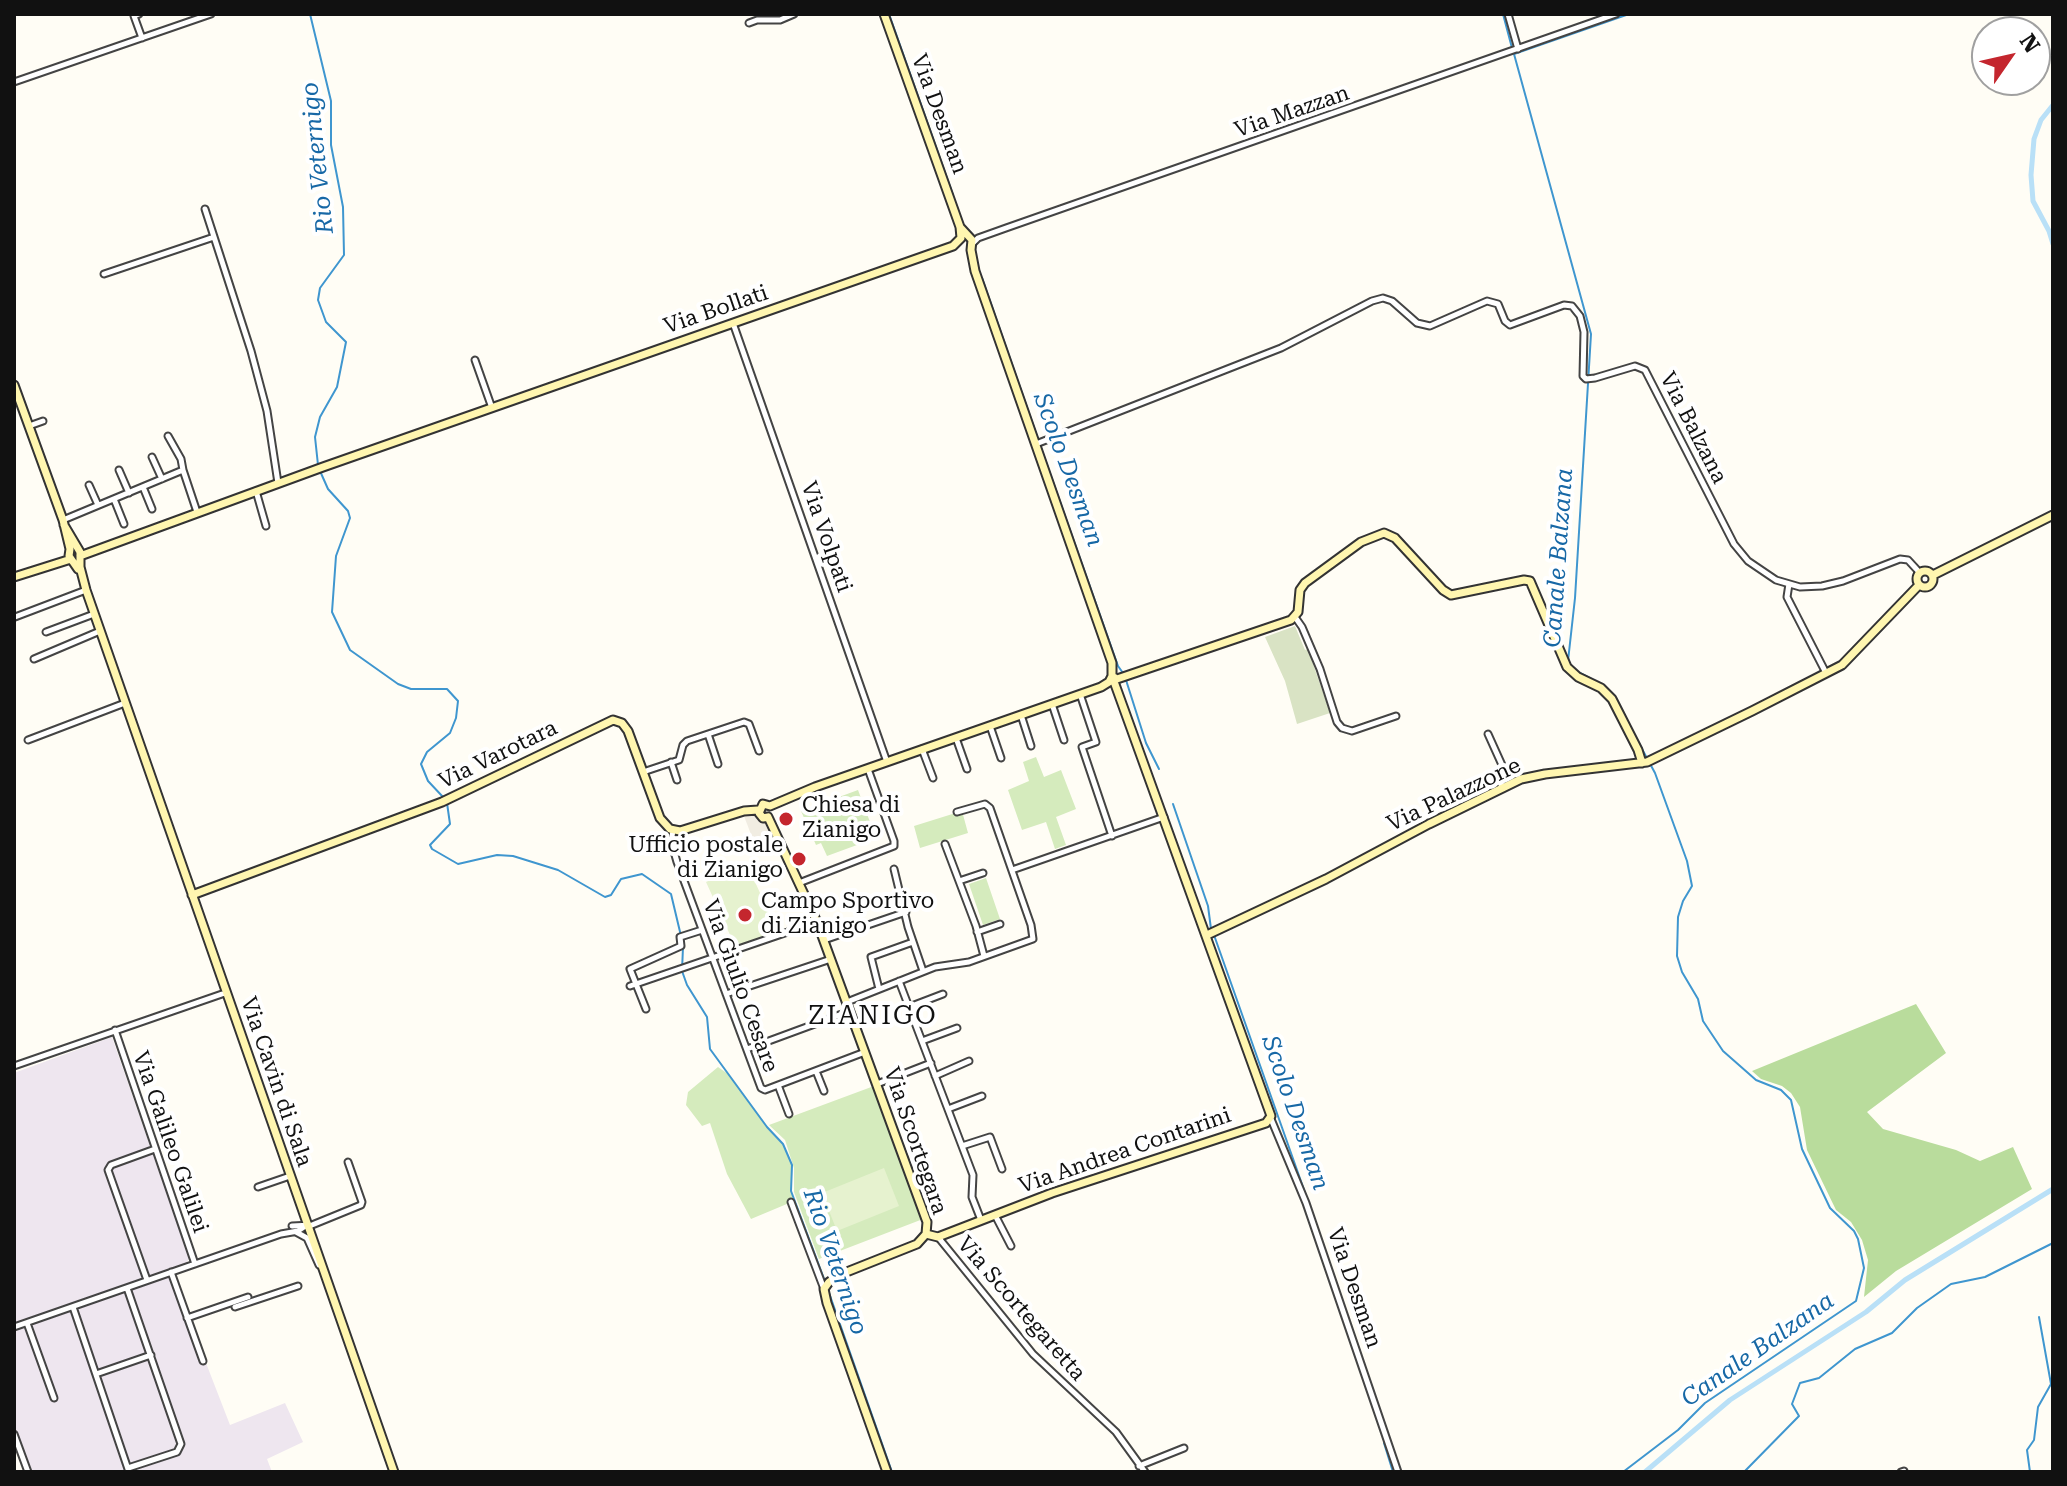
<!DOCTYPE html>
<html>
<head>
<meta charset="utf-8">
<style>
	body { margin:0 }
	#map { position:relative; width:2067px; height:1486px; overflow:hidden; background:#fffdf5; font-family:"Roboto Serif",serif }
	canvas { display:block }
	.frame { position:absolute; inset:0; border:16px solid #111; pointer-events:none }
	.north { position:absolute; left:1971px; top:16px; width:80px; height:80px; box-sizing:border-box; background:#fff; border:2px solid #a0a0a0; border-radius:50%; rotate:56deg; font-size:22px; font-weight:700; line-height:32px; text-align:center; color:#111 }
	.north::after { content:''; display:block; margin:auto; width:28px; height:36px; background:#c4262e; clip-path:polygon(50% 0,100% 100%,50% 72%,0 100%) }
</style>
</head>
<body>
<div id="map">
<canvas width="2067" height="1486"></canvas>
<div class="frame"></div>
<div class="north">N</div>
</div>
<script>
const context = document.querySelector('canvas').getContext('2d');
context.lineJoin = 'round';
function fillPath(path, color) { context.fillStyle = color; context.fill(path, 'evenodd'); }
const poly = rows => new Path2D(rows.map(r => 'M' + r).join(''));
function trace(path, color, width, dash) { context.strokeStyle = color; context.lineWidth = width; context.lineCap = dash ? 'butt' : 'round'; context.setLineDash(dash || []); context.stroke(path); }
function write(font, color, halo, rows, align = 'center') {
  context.font = font + ' "Roboto Serif",serif'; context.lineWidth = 8; context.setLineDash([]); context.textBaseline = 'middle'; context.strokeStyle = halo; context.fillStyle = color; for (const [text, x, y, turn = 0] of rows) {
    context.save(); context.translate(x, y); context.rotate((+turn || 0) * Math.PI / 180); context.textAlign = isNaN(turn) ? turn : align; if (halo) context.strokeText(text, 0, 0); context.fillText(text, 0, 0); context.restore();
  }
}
const industrial = poly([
	[112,1037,189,1258,186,1264,168,1271,201,1363,206,1363,230,1425,285,1403,303,1442,267,1459,272,1472,30,1472,14,1428,14,1073]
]);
const green = poly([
	[1036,757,1044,777,1061,770,1076,809,1056,817,1066,845,1055,849,1046,822,1022,830,1008,790,1029,781,1023,762],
	[858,790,876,838,827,856,821,843,816,845,801,811],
	[962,811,968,833,920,848,914,826],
	[986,878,1000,919,983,925,969,884],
	[718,1067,728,1074,767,1127,783,1144,792,1165,791,1191,794,1201,751,1219,727,1174,710,1123,702,1126,686,1105,688,1092],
	[874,1086,923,1219,819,1259,794,1192,794,1168,785,1140,769,1125]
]);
const forest = poly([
	[1916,1004,1946,1053,1867,1112,1883,1129,1956,1150,1980,1161,2013,1147,2032,1189,1896,1271,1864,1297,1868,1260,1862,1240,1851,1222,1836,1210,1807,1150,1800,1107,1791,1093,1782,1086,1761,1079,1752,1071]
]);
const cemetery = poly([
	[1295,626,1305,650,1308,649,1330,713,1297,724,1285,681,1265,637]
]);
const pitch = poly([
	[747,864,778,933,736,948,706,882],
	[884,1168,899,1206,837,1231,822,1193]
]);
const plaza = poly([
	[750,814,762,817,774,837,755,845,744,816]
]);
const stream = poly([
	[310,14,331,101,331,145,343,207,344,255,320,288,318,300,326,322,346,342,337,387,320,417,315,437,318,465],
	[889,14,953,195],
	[1503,14,1512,48],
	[1514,54,1591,334,1575,598,1568,661],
	[1514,54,1629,14],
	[982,278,1038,439],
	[1040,445,1118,666,1123,673],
	[320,471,328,489,348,511,350,518,336,556,332,612,350,650,398,684,411,689,447,689,458,701,456,718,450,733,427,752,421,764,428,781,443,797],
	[1580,673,1599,683],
	[1126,680,1146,743,1159,769],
	[447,803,450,824,430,845,432,849,458,864,497,855,513,856,558,870,605,897,611,895,621,879,642,874,671,894,681,936],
	[1173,804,1208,906,1211,929],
	[1214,935,1309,1204],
	[683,947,682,971,687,985,707,1017,710,1049,767,1127,783,1144,792,1165,791,1191,826,1284],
	[1334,1278,1384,1423],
	[828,1290,892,1472],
	[1384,1443,1393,1472],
	[1623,1472,1678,1430,1705,1403,1856,1301,1864,1268,1858,1239,1854,1231,1830,1208,1802,1149,1791,1100,1781,1090,1756,1080,1723,1051,1703,1021,1698,999,1682,972,1677,956,1678,917,1683,901,1692,886,1687,861,1655,773,1628,723],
	[1744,1472,1799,1416,1792,1404,1800,1383,1819,1378,1855,1349,1892,1333,1917,1308,1951,1284,1985,1277,2053,1243],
	[2030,1472,2027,1450,2034,1440,2038,1407,2051,1384,2039,1317]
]);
const canal = poly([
	[2053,105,2041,120,2034,139,2031,175,2033,201,2049,231,2053,244],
	[1645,1472,1730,1400,1866,1312,1905,1280,2053,1189]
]);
const street = poly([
	[139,14,134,16,142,38],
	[1508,14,1518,49],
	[749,23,757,20,780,20,794,14],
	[14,82,211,14],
	[205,209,251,351,267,411,278,483],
	[973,243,978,238,1006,228,1616,14],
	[104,274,214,237],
	[733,323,887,762],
	[475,360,492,408],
	[29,426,43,421],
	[168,436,181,459,183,470],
	[1036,444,1281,348,1372,301,1383,298,1392,301,1417,323,1430,326,1487,301,1498,304,1505,321,1510,325,1564,305,1572,306,1580,316,1584,332,1583,376,1586,379,1595,378,1635,366,1645,370,1734,544,1748,561,1776,580,1800,587,1822,586,1843,581,1900,559,1908,560,1920,573],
	[152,457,162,479],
	[119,470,129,493],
	[89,485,98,505],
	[143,487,152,509],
	[256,491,266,526],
	[114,499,124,524],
	[63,520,183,470,197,512],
	[1789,584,1787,597,1826,673],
	[15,617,86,590],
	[1295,617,1302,627,1320,669,1337,722,1342,728,1352,731,1396,716],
	[46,632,94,614],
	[34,659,100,631],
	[1080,694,1096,742,1082,747,1112,836],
	[1052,704,1064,740],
	[1021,715,1031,746],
	[990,726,1001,758],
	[708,734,718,764],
	[1488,734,1502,765,1501,789],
	[956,738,967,769],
	[28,740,125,703],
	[922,749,933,778],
	[671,762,677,780],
	[643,772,679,760,683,745,687,741,744,722,749,724,759,751],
	[673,831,671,841,677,862,761,1088,765,1090,865,1052],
	[945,844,976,926,984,956],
	[894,869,908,927,923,971],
	[1012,870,1164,817],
	[959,881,983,873],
	[799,883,894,846,894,841,868,769],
	[977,932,1000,924],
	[824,940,906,912],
	[899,981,973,1175,972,1197,981,1220],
	[630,986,817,922],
	[879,989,871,957,913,942],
	[726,994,831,959],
	[847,1002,935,967,969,962,1033,939,1031,925,990,808,985,804,957,812],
	[909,1007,943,994],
	[646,1009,630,969,681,946,680,937,702,930],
	[115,1030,195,1264],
	[922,1041,957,1028],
	[747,1049,850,1011],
	[14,1066,222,994],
	[816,1071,824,1091],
	[935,1076,969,1061],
	[877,1084,931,1063],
	[778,1085,789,1114],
	[948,1109,982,1096],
	[1271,1119,1306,1203,1398,1472],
	[962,1146,990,1137,1002,1169],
	[258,1187,290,1176],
	[791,1202,824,1289],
	[995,1215,1011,1246],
	[292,1226,312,1225,361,1205,362,1202,348,1162],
	[296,1232,307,1238,319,1265],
	[938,1237,1033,1354,1116,1432,1145,1472],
	[171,1272,203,1361],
	[147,1280,108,1170,111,1165,155,1149],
	[127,1288,181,1444,177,1452,128,1468],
	[73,1307,129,1472],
	[235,1307,298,1286],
	[187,1318,248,1297],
	[27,1323,54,1398],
	[14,1327,281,1234,298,1231,307,1225],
	[96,1374,151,1355],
	[14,1434,28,1472],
	[1139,1466,1184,1448],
	[1901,1472,1904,1471]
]);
const secondary = poly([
	[14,385,63,520,70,549,69,556,78,569],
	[64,525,80,552,80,567,86,590,394,1472],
	[80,556,323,467,953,246,961,238,960,227,884,14],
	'1917 579a8 8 0 1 1 16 0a8 8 0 1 1-16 0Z',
	[1933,575,2053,515],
	[14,577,71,559],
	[1112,676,1117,679,1291,620,1298,612,1300,590,1305,583,1361,542,1384,533,1395,538,1443,590,1451,595,1524,580,1530,581,1567,667,1578,677,1601,688,1612,699,1638,750,1642,763],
	[768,817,817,922,927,1222,926,1234,917,1244,839,1275,829,1282,824,1289,827,1303,887,1472],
	[768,817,763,818,759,813,763,804,770,806,815,787,1101,687,1109,682,1112,676],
	[192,895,442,802,613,720,622,723,628,731,660,818,670,829,680,831,744,811,758,810],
	[1207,935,1326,879,1429,824,1521,779,1545,774,1647,762,1752,711,1842,665,1919,585],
	[926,1234,938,1237,1052,1193,1266,1123,1271,1116,1112,676,1112,663,975,271,971,250,972,240,960,227]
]);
const markers = [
	[786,819,8,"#c4262e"],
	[799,859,8,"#c4262e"],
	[745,915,8,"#c4262e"]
];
const streetNames = [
	["Via Mazzan",1292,112,-19],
	["Via Desman",939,114,70],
	["Via Bollati",716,310,-19],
	["Via Balzana",1693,428,63],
	["Via Volpati",826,537,71],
	["Via Varotara",498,755,-26],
	["Via Palazzone",1454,795,-25],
	["Via Giulio Cesare",740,986,70],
	["Via Cavin di Sala",276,1082,71],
	["Via Scortegara",915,1141,71],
	["Via Galileo Galilei",170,1142,71],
	["Via Andrea Contarini",1125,1151,-19],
	["Via Desman",1354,1288,71],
	["Via Scortegaretta",1021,1309,49]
];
const poiNames = [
	["Chiesa di",802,806],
	["Zianigo",802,831],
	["Ufficio postale",783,846,"right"],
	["di Zianigo",783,871,"right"],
	["Campo Sportivo",761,902],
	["di Zianigo",761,927]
];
const waterNames = [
	["Rio Veternigo",318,158,-96],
	["Scolo Desman",1068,470,70],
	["Canale Balzana",1559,558,-86],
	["Scolo Desman",1295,1113,71],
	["Rio Veternigo",835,1262,71],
	["Canale Balzana",1758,1350,-35]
];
const quarterNames = [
	["ZIANIGO",873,1016]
];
fillPath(industrial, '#eee6ef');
fillPath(green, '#d5ebbd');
fillPath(forest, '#b9dc9c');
fillPath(cemetery, '#d9e3c4');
fillPath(pitch, '#e6f2cf');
fillPath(plaza, '#f1ede2');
trace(stream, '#3f96cf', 2);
trace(canal, '#b9e0f7', 5);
trace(street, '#444', 9);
trace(secondary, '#333', 11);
trace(street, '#fff', 5);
trace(secondary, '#fff6b0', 7);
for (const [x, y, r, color] of markers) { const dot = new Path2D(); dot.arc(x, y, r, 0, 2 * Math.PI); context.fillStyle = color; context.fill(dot); trace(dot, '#fff', 3); }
write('22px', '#111', '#fff', streetNames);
write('22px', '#111', '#fff', poiNames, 'left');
write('italic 24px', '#1768a6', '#fff', waterNames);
context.letterSpacing = '2px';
write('26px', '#111', '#fff', quarterNames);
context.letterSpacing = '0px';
</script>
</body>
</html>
